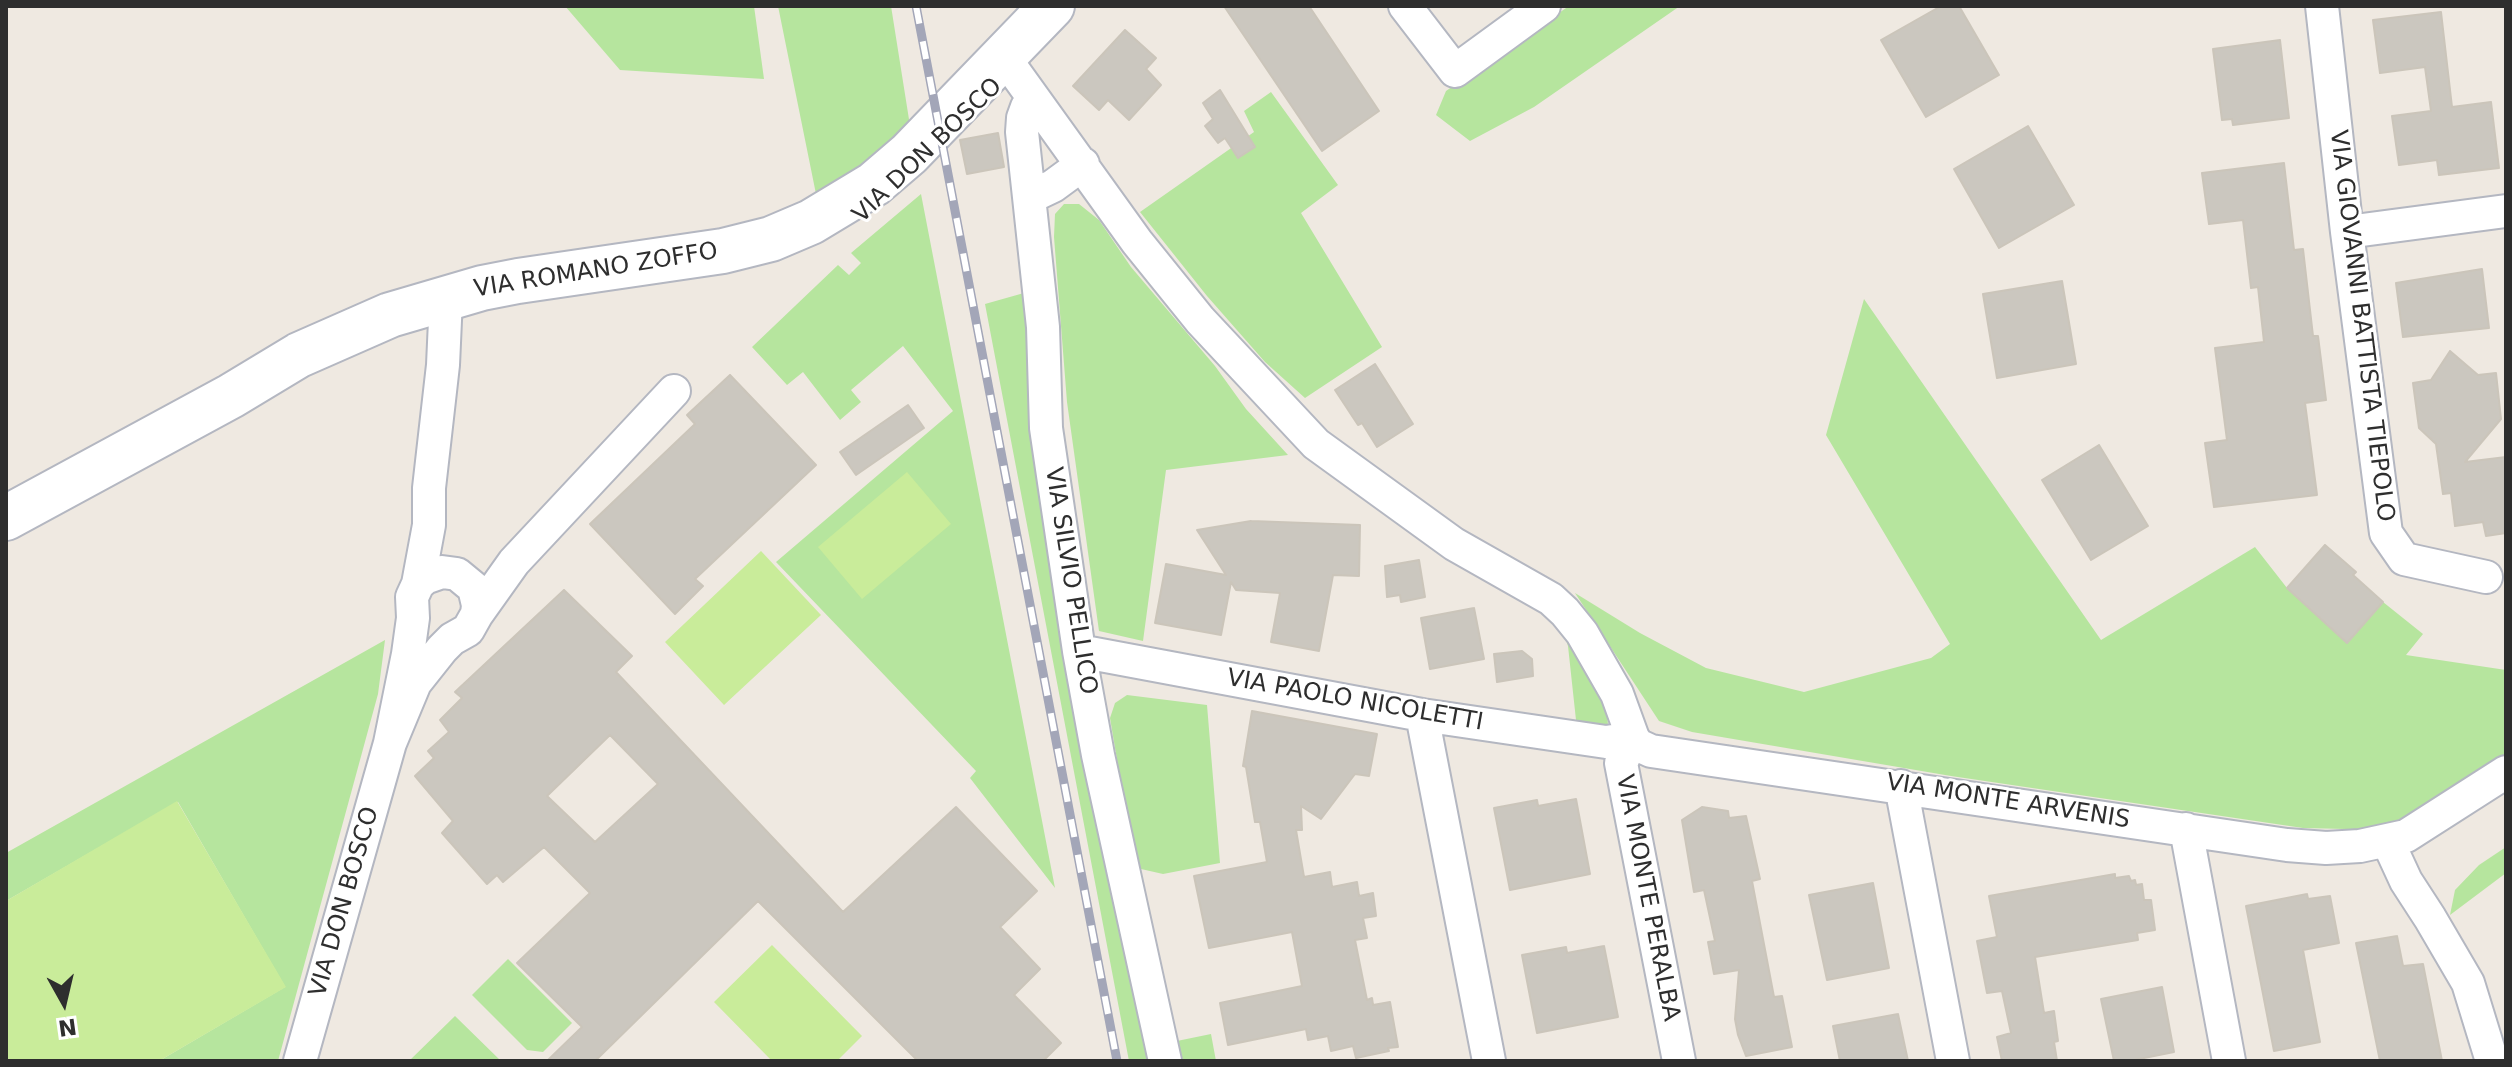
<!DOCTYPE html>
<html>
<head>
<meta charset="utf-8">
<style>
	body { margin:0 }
	#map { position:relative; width:2512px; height:1067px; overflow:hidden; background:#efe9e1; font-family:"DejaVu Sans",sans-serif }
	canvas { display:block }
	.frame { position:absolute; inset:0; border:8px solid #2e2e2e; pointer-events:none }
	.north { position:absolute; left:24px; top:963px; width:80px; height:80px; -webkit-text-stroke:6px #fff; paint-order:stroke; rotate:172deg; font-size:22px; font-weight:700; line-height:32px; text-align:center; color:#2e2e2e }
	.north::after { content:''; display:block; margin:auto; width:28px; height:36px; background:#2e2e2e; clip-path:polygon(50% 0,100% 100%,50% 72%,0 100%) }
</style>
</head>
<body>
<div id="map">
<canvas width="2512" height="1067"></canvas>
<div class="frame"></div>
<div class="north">N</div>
</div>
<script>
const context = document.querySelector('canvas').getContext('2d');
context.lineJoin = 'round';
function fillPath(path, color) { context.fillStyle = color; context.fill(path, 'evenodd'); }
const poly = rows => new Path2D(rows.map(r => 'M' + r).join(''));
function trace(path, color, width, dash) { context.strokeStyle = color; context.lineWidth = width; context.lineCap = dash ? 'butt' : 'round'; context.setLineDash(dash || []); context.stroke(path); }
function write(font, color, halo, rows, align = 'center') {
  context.font = font + ' "DejaVu Sans",sans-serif'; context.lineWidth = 6; context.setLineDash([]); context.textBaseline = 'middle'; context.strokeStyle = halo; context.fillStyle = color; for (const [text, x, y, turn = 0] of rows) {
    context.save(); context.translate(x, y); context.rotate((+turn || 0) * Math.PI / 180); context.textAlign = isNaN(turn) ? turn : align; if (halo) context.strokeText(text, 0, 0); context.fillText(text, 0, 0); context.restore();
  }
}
const green = poly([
	[565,6,754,6,764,79,620,70],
	[778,6,891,6,911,132,816,194],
	[1569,6,1680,6,1534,107,1470,141,1436,115,1446,91],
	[1271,92,1338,185,1301,213,1382,347,1305,398,1265,362,1207,296,1140,212,1254,132,1244,111],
	[921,194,1055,888,970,778,976,771,776,562,953,411,903,346,851,390,861,402,840,420,803,372,787,385,752,347,838,265,849,275,861,263,851,253],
	[1064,204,1079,204,1099,220,1131,267,1215,366,1246,409,1288,455,1166,470,1143,641,1099,631,1067,402,1054,237,1055,214],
	[1031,291,1153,1061,1129,1061,985,304],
	[1864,299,2101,640,2255,547,2287,588,2347,642,2383,602,2423,634,2406,655,2506,670,2506,757,2388,830,2303,828,1951,776,1692,732,1659,721,1575,593,1640,633,1706,668,1804,692,1931,658,1950,644,1826,435],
	[1565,637,1588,666,1607,710,1608,726,1576,720,1568,646],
	[385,640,378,694,278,1061,159,1061,285,987,178,802,6,901,6,853],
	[1127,695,1207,705,1220,863,1163,874,1141,869,1134,861,1110,718,1115,703],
	[2506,847,2506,873,2450,915,2455,890,2479,865],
	[508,959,572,1023,543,1052,527,1050,472,995],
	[455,1016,501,1061,409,1061],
	[1211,1034,1216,1061,1177,1061,1172,1042]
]);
const pitch = poly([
	[907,472,951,524,862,599,818,547],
	[761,551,821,615,724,705,665,642],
	[177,801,286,987,159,1061,6,1061,6,901],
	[772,945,862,1036,837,1061,772,1061,714,1002]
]);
const building = poly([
	[1224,6,1309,6,1379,111,1322,151,1224,6],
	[1941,6,1959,6,1999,75,1926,117,1881,40,1941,6],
	[2441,12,2452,107,2491,102,2499,168,2439,175,2437,160,2399,165,2392,116,2431,111,2425,67,2380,73,2373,20,2441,12],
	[1125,30,1156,58,1146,69,1161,85,1129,120,1108,100,1099,110,1073,86,1125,30],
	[2280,40,2289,118,2233,125,2232,119,2222,120,2213,49,2280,40],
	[1220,90,1255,147,1238,158,1225,138,1218,143,1205,126,1213,119,1203,103,1220,90],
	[2028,126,2074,205,1999,248,1954,169,2028,126],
	[998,133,1004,167,967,174,960,140,998,133],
	[2284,163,2294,250,2303,249,2313,336,2318,336,2326,400,2305,403,2317,495,2214,507,2205,443,2227,440,2215,348,2264,342,2258,287,2251,288,2243,220,2209,224,2202,173,2284,163],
	[2482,269,2489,328,2403,337,2396,283,2482,269],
	[2062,281,2076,364,1997,378,1983,294,2062,281],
	[2450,351,2478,375,2496,373,2501,419,2465,462,2506,457,2506,533,2486,536,2483,522,2455,526,2451,493,2443,494,2436,444,2419,428,2413,383,2431,380,2450,351],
	[1375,364,1413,424,1377,447,1362,423,1358,425,1335,390,1375,364],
	[730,375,816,465,695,579,703,586,675,614,590,524,695,424,687,415,730,375],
	[908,405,924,428,856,475,840,452,908,405],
	[2099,445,2148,526,2091,560,2042,480,2099,445],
	[1251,521,1360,525,1359,576,1333,575,1319,651,1271,642,1280,593,1236,590,1231,582,1221,635,1155,623,1166,564,1226,575,1197,530,1251,521],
	[2325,545,2356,572,2353,575,2383,602,2347,643,2287,588,2325,545],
	[1419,560,1425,597,1401,602,1400,595,1387,597,1385,566,1419,560],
	[564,590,632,656,616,672,843,912,956,807,1037,891,1000,927,1040,969,1014,995,1061,1043,1043,1061,918,1061,758,901,595,1061,547,1061,582,1027,517,963,590,893,544,847,503,882,497,875,487,884,442,833,453,821,415,776,434,758,428,751,449,732,440,720,462,698,455,692,564,590],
	[610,735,658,784,595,842,547,796,610,735],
	[1474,608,1484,659,1430,669,1421,618,1474,608],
	[1522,651,1532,659,1533,676,1497,682,1494,654,1522,651],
	[1252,711,1377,734,1369,776,1355,774,1321,819,1301,806,1302,830,1296,830,1304,877,1330,872,1332,887,1357,882,1359,896,1373,893,1376,916,1363,918,1367,938,1355,940,1367,1000,1372,998,1373,1005,1390,1002,1398,1047,1388,1048,1389,1051,1356,1058,1353,1046,1331,1051,1328,1036,1308,1040,1306,1029,1228,1045,1220,1003,1302,986,1292,932,1209,948,1194,876,1267,862,1260,822,1255,822,1246,767,1243,766,1252,711],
	[1576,799,1590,874,1510,890,1494,808,1537,800,1538,806,1576,799],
	[1702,807,1728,811,1729,818,1746,816,1760,879,1752,881,1774,997,1782,996,1792,1047,1746,1056,1738,1035,1735,1019,1739,970,1714,974,1708,942,1715,941,1704,890,1694,892,1682,820,1702,807],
	[2115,874,2115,878,2129,876,2131,881,2135,880,2136,885,2142,884,2144,900,2151,900,2155,930,2137,933,2138,940,2035,957,2044,1013,2054,1011,2058,1041,2054,1042,2057,1061,2002,1061,1997,1037,2011,1033,2002,991,1987,993,1977,941,1997,937,1989,896,2115,874],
	[1873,883,1889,968,1827,980,1809,895,1873,883],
	[2307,894,2308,899,2330,896,2339,943,2303,950,2320,1042,2274,1051,2246,906,2307,894],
	[2397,936,2403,966,2423,964,2442,1061,2380,1061,2356,943,2397,936],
	[1604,946,1618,1017,1537,1033,1522,955,1566,947,1567,953,1604,946],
	[2162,987,2174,1052,2129,1061,2114,1061,2101,999,2162,987],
	[1898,1014,1908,1061,1840,1061,1833,1026,1898,1014]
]);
const street = poly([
	[1405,6,1455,71,1544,6],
	[2322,6,2347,232,2386,533,2404,559,2486,577],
	[1004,57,1137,242,1200,320,1316,444,1454,544,1551,599,1565,612,1582,633,1617,694,1633,738,1638,745,1651,751,2287,845,2326,848,2360,846,2406,836,2506,772],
	[1034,99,1027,107,1023,118,1022,132,1043,327,1046,428,1079,651,1098,755,1165,1061],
	[1030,197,1053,186,1083,164],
	[2347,232,2506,211],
	[418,584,429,525,429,488,443,365,446,298],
	[477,614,514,562,674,391],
	[1079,651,1422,715,1606,742,1633,738],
	[1422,715,1489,1061],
	[1633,738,1621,763,1679,1061],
	[1901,786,1953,1061],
	[2186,829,2229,1061],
	[2388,842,2406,881,2430,918,2468,983,2492,1061],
	[300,1061,390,743,408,654,413,618,412,597,418,584,425,578,442,572,457,574,474,588,478,605,477,614,468,630,452,639,442,649,415,683,390,743]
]);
const secondary = poly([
	[6,518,231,396,299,355,390,315,482,288,518,281,723,251,771,239,811,222,874,184,909,154,1052,6]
]);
const rail = poly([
	[916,6,1117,1061]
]);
const streetNames = [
	["VIA DON BOSCO",928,151,-44],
	["VIA ROMANO ZOFFO",596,271,-9],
	["VIA GIOVANNI BATTISTA TIEPOLO",2361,326,83],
	["VIA SILVIO PELLICO",1070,581,81],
	["VIA PAOLO NICOLETTI",1355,701,10],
	["VIA MONTE ARVENIS",2008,802,9],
	["VIA MONTE PERALBA",1647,898,79],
	["VIA DON BOSCO",345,902,-74]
];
fillPath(green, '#b6e59e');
fillPath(pitch, '#c9ec9a');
fillPath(building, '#cbc7bf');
trace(building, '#cbc5ba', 2);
trace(street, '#b4b7c1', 36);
trace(secondary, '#b4b7c1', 48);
trace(street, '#fff', 32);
trace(secondary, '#fff', 44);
trace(rail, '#a3a6b8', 9);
trace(rail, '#fff', 6, [18]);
write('24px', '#2e2e2e', '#fff', streetNames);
</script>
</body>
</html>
